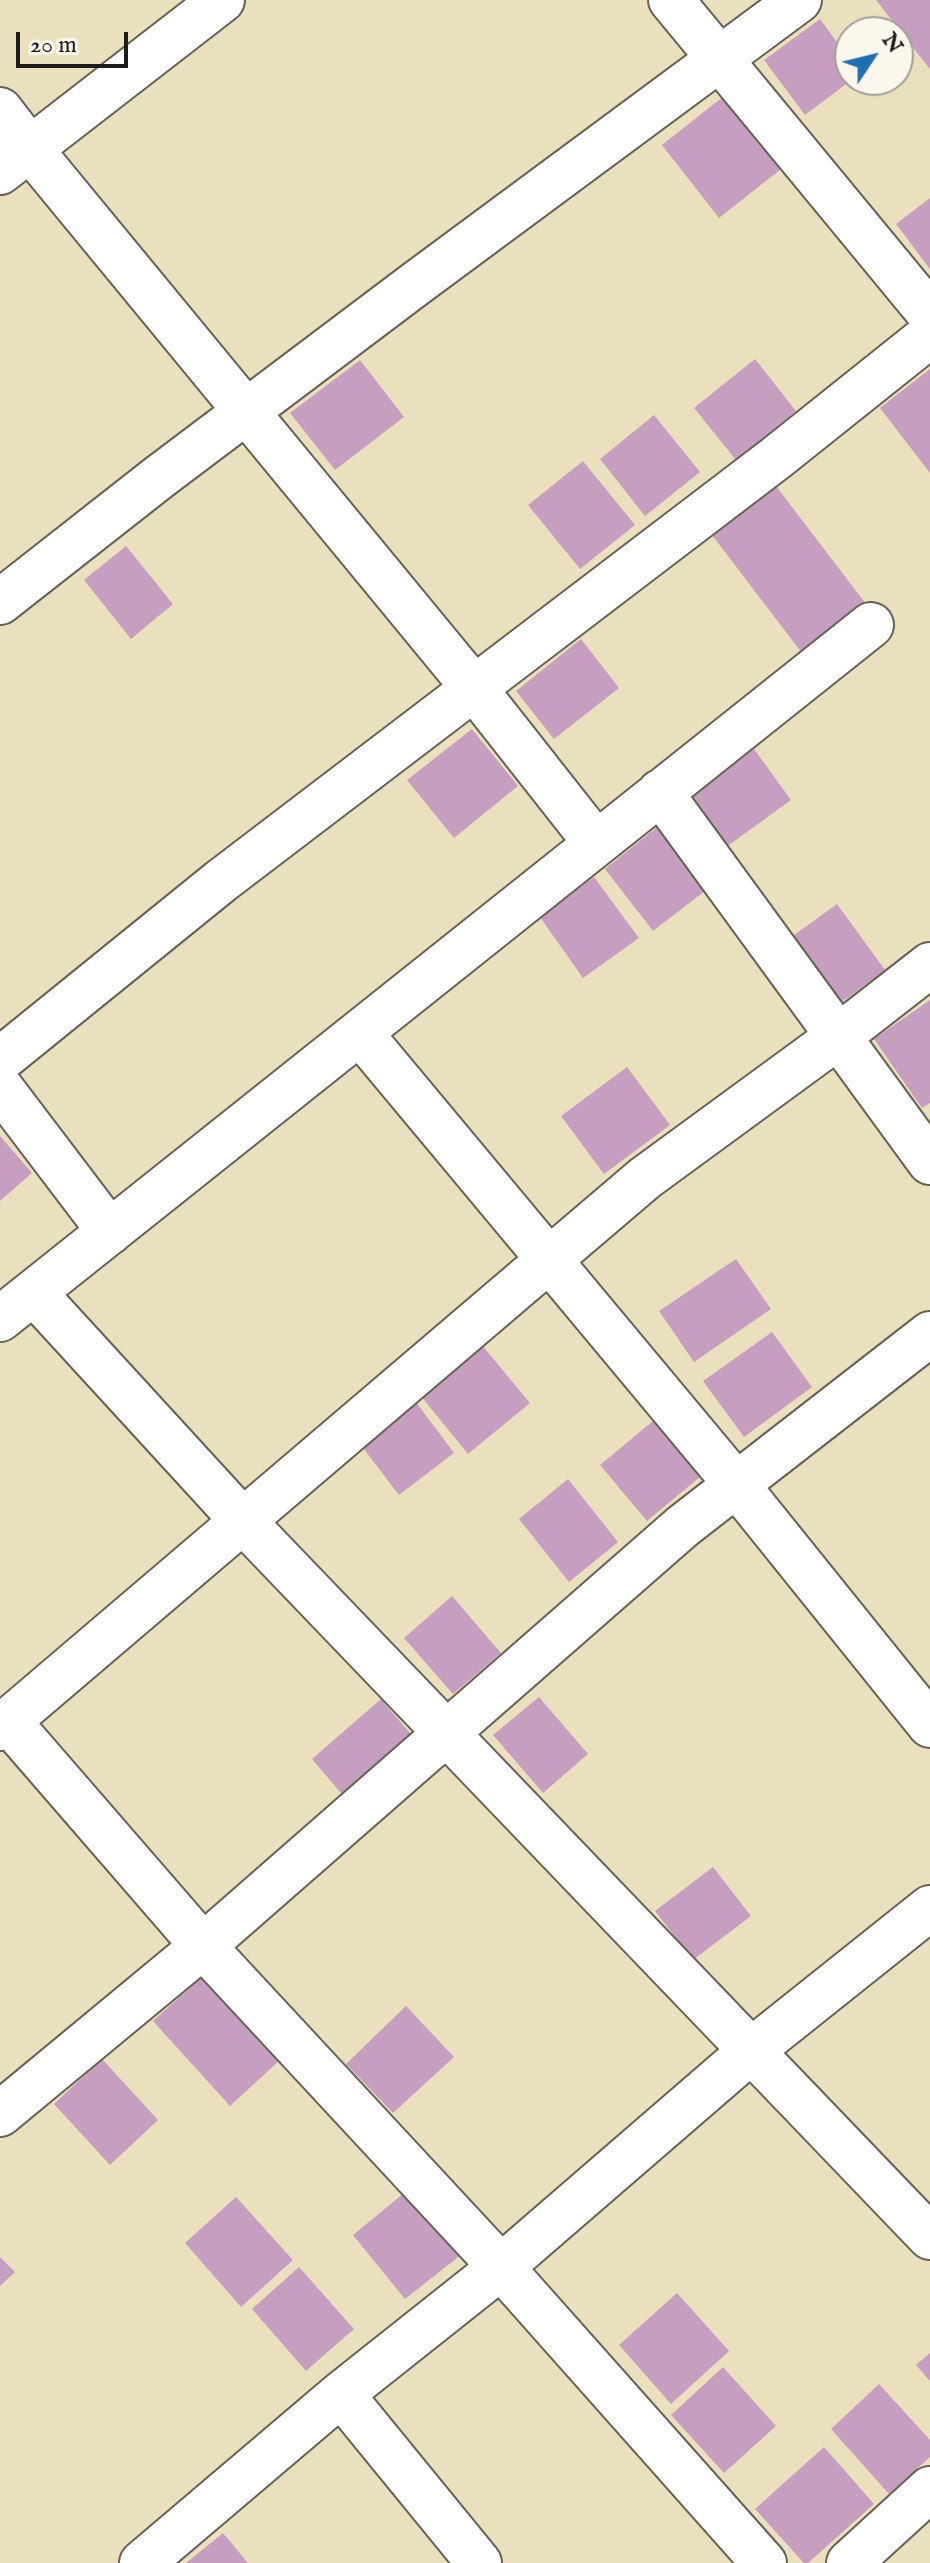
<!DOCTYPE html>
<html>
<head>
<meta charset="utf-8">
<style>
	body { margin:0 }
	#map { position:relative; width:930px; height:2563px; overflow:hidden; background:#ebe0be; font-family:"IM FELL English",serif }
	canvas { display:block }
	.north { position:absolute; left:834px; top:16px; width:80px; height:80px; box-sizing:border-box; background:#fbf7ec; border:2px solid #a29f99; border-radius:50%; rotate:55deg; font-size:22px; font-weight:700; line-height:32px; text-align:center; color:#1c1c1c }
	.north::after { content:''; display:block; margin:auto; width:28px; height:36px; background:#1f6fb2; clip-path:polygon(50% 0,100% 100%,50% 72%,0 100%) }
	.scale { position:absolute; left:16px; top:32px; width:112px; height:36px; box-sizing:border-box; border:4px solid #1c1c1c; border-top:0; padding-left:10px; font-size:24px; line-height:28px; white-space:nowrap; color:#1c1c1c; -webkit-text-stroke:6px #fbf7ec; paint-order:stroke }
</style>
</head>
<body>
<div id="map">
<canvas width="930" height="2563"></canvas>
<div class="north">N</div>
<div class="scale">20 m</div>
</div>
<script>
const context = document.querySelector('canvas').getContext('2d');
context.lineJoin = 'round';
function fillPath(path, color) { context.fillStyle = color; context.fill(path, 'evenodd'); }
const poly = rows => new Path2D(rows.map(r => 'M' + r).join(''));
function trace(path, color, width, dash) { context.strokeStyle = color; context.lineWidth = width; context.lineCap = dash ? 'butt' : 'round'; context.setLineDash(dash || []); context.stroke(path); }
const building = poly([
	[876,0,930,0,930,69,910,44],
	[820,19,850,60,850,81,805,115,764,60],
	[724,96,781,169,719,218,662,145],
	[930,198,930,269,896,224],
	[755,359,796,411,736,460,694,408],
	[360,360,404,417,335,470,290,413],
	[930,369,930,473,880,408],
	[654,415,700,472,645,516,600,459],
	[583,461,635,525,580,569,528,505],
	[776,486,869,608,805,657,712,535],
	[126,546,173,604,131,639,84,580],
	[581,639,619,688,554,739,516,691],
	[472,729,518,786,454,838,407,780],
	[754,749,791,800,722,850,685,799],
	[661,824,710,887,653,931,605,869],
	[594,877,639,938,583,978,540,917],
	[837,904,885,970,839,1004,790,938],
	[930,1000,930,1103,922,1108,874,1039],
	[627,1067,670,1125,604,1174,561,1116],
	[0,1136,32,1173,0,1201],
	[736,1259,771,1309,694,1362,659,1311],
	[772,1332,812,1387,744,1437,703,1381],
	[481,1344,530,1403,468,1454,420,1395],
	[413,1398,454,1453,399,1495,357,1440],
	[653,1421,700,1477,647,1521,600,1465],
	[568,1479,618,1542,569,1582,519,1519],
	[452,1596,501,1653,453,1694,404,1638],
	[539,1697,588,1754,543,1793,493,1735],
	[381,1699,415,1739,346,1799,312,1759],
	[713,1867,751,1916,693,1960,655,1911],
	[204,1975,280,2060,230,2106,153,2021],
	[406,2006,454,2057,393,2113,346,2064],
	[102,2059,158,2120,110,2165,54,2104],
	[409,2189,462,2254,405,2299,353,2235],
	[236,2197,293,2260,241,2307,185,2243],
	[0,2257,15,2272,0,2286],
	[299,2267,354,2329,306,2371,252,2309],
	[677,2293,729,2351,671,2404,619,2345],
	[930,2353,930,2381,916,2365],
	[723,2367,776,2426,724,2473,671,2415],
	[879,2384,930,2440,930,2457,889,2494,831,2429],
	[824,2447,874,2504,808,2563,804,2563,755,2509],
	[223,2533,248,2563,186,2563]
]);
const minor = poly([
	[671,0,930,314],
	[0,110,30,149,474,688,596,843],
	[0,172,222,0],
	[0,602,158,478,414,285,799,0],
	[660,792,930,1162],
	[360,1033,736,1484,930,1725],
	[0,1060,221,881,776,458,930,335],
	[0,1087,110,1232],
	[34,1293,242,1520,930,2237],
	[0,1319,871,625],
	[8,1721,203,1946,501,2267,764,2563],
	[0,1728,645,1178,839,1036,930,965],
	[0,2114,203,1946,683,1526,930,1334],
	[341,2394,479,2563],
	[142,2563,341,2394,501,2267,752,2050,930,1908],
	[849,2563,930,2489]
]);
fillPath(building, '#c69ec0');
trace(minor, '#646155', 48);
trace(minor, '#fff', 44);
</script>
</body>
</html>
